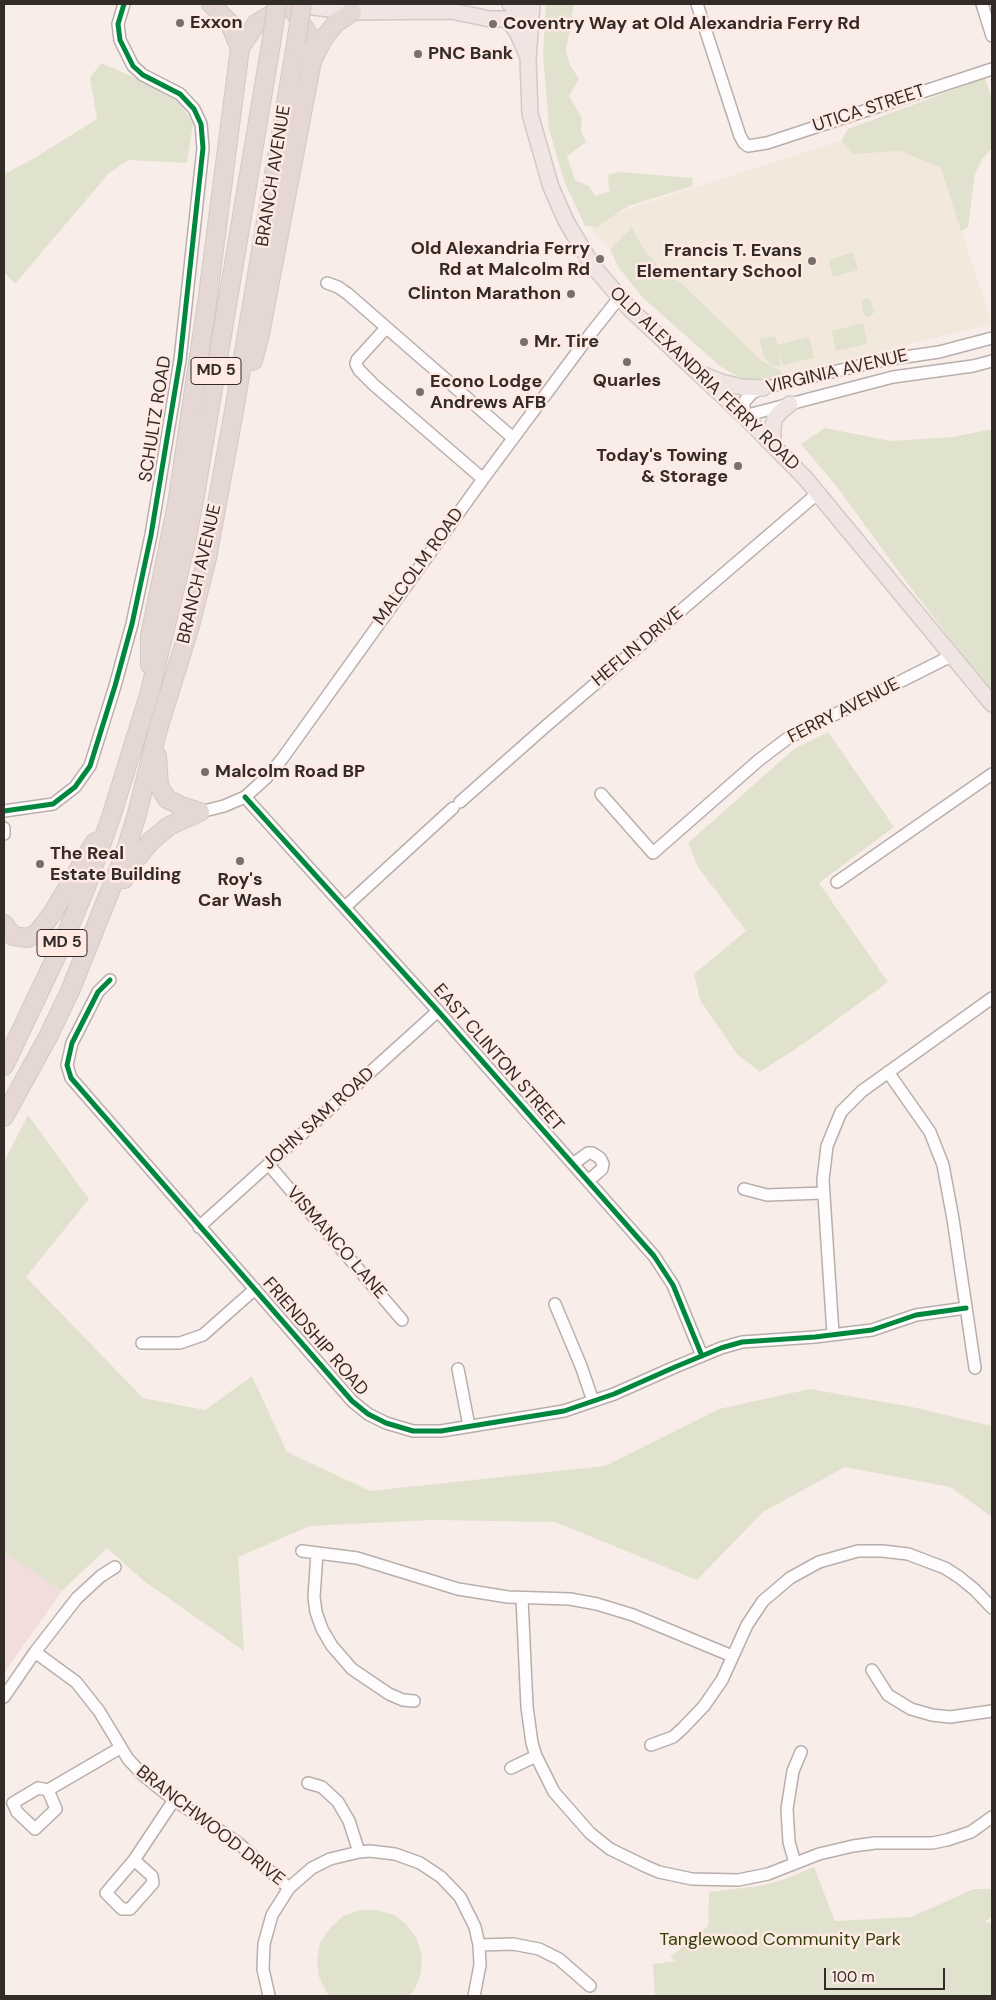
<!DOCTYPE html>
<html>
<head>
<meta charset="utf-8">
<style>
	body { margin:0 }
	#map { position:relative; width:996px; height:2000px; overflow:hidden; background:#f8ede9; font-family:"DM Sans",sans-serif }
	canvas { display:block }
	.frame { position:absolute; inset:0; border:5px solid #322b28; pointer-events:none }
	.scale { position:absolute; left:824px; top:1968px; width:121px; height:22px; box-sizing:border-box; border:2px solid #322b28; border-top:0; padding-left:6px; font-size:15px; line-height:18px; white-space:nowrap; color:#322b28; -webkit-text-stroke:4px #feeae3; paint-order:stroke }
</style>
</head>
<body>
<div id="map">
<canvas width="996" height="2000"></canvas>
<div class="frame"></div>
<div class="scale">100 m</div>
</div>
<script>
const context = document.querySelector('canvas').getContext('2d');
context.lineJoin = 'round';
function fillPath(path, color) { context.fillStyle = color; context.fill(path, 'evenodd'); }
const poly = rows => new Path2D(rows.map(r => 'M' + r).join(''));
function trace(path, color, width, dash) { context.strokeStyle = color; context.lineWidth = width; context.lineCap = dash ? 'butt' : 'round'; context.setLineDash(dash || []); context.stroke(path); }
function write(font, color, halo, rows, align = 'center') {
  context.font = font + ' "DM Sans",sans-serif'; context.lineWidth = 5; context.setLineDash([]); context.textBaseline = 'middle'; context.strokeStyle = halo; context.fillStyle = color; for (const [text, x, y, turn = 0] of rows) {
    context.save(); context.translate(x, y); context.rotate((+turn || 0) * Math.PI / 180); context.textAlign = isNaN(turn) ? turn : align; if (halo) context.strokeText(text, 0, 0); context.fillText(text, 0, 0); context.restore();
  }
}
const commercial = poly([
	[4,1552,62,1591,4,1673]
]);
const education = poly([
	[841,141,853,154,900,151,941,168,992,324,783,375,781,371,762,362,680,282,663,273,641,245,632,227,610,249,591,230,605,219,636,206]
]);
const green = poly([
	[546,4,574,4,566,51,570,65,579,79,569,96,582,118,581,131,586,142,567,156,575,180,589,186,595,196,610,191,608,183,609,174,620,172,692,178,693,186,628,206,597,227,585,226,564,181,549,129,543,53],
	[101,63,140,80,179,102,193,123,187,163,129,160,109,173,15,284,4,272,4,174,33,159,97,119,90,78],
	[985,78,992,99,992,148,982,159,975,174,968,227,961,231,941,168,900,151,853,154,841,141,848,129],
	[632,227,641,245,663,273,680,282,762,361,781,371,783,375,774,379,755,380,741,378,721,367,642,297,619,268,610,249],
	[853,252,858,270,833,277,829,260],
	[865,298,870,299,874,312,870,317,866,316,863,313,862,302],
	[863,323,867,344,836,351,832,331],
	[775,336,777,343,781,366,771,365,764,357,759,339],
	[809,337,814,358,783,365,777,345],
	[825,428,891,441,953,437,992,429,992,693,901,575,838,488,801,444],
	[828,732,894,827,819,883,888,982,806,1042,760,1072,737,1054,700,1000,694,974,746,931,698,867,688,843,794,749],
	[28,1115,89,1199,26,1277,143,1398,205,1410,252,1376,287,1452,370,1491,605,1466,719,1409,810,1389,912,1407,992,1426,992,1517,950,1487,845,1467,763,1512,697,1580,555,1522,431,1520,310,1526,238,1557,244,1651,144,1581,107,1548,62,1591,4,1552,4,1162],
	[814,1867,835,1921,911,1917,974,1889,992,1889,992,1916,985,1922,992,1923,992,1996,655,1996,653,1964,675,1961,670,1957,708,1926,709,1892,759,1886,783,1880],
	[360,1910,377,1910,394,1915,407,1925,417,1939,422,1956,421,1973,415,1989,409,1996,330,1996,327,1993,319,1977,317,1960,320,1943,330,1928,343,1916]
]);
const minor = poly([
	[697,4,740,136,744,143,748,146,767,143,992,69],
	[982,4,992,36],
	[327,283,338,287,348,294,513,438],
	[386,328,357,360,356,364,359,370,374,385,483,479],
	[992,338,939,352,884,360,763,388,752,393,744,402,744,416,893,377,973,366,992,361],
	[601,794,653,853,759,760,788,738,953,655],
	[245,797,438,1011,654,1256,673,1285,702,1356],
	[460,802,546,726,818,493],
	[4,811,53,804,75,787,90,766,115,686,132,624,151,535,180,360,203,148,201,124,194,109,180,94,143,75,133,66,120,40,118,24,124,4],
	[200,812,224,806,245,797,266,778,282,759,483,479,592,332,619,298],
	[4,828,4,834],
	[837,882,992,774],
	[345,907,453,808],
	[110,980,98,992,72,1043,67,1065,71,1078,352,1401,368,1414,386,1423,413,1431,441,1431,564,1411,614,1394,675,1367,721,1348,742,1342,815,1337,872,1330,916,1315,966,1308],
	[888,1072,930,1132,943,1165,953,1219,975,1368],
	[573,1164,588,1153,592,1153,600,1158,603,1164,602,1169,588,1181],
	[269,1165,402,1320],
	[744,1189,767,1195,823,1193],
	[199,1227,438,1011],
	[555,1304,581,1366,593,1401],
	[833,1334,823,1180,827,1146,841,1112,862,1091,992,998],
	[142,1343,180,1343,203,1335,255,1289],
	[458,1369,469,1426],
	[302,1551,357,1558,458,1589,508,1597,570,1599,597,1604,633,1615,732,1656],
	[317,1553,314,1597,316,1612,322,1629,332,1646,352,1669,389,1694,403,1700,414,1701],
	[522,1598,527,1707,532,1743,536,1756,554,1792,590,1833,610,1849,645,1866,659,1872,692,1879,738,1880,768,1874,819,1854,853,1846,875,1843,932,1843,947,1840,971,1832,992,1817],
	[35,1652,76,1682,99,1711,128,1759,143,1775,174,1800,237,1842,289,1888],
	[872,1670,888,1695,911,1709,932,1715,950,1717,992,1711],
	[4,1697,35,1652,77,1598,101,1576,115,1567],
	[651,1745,673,1737,683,1728,704,1706,722,1680,747,1625,763,1601,790,1578,819,1562,858,1551,882,1551,908,1554,945,1568,959,1577,975,1590,992,1608],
	[511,1768,536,1756],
	[308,1783,322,1787,338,1802,349,1821,359,1852],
	[38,1788,48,1790,56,1809,35,1829,17,1812,13,1803,38,1788],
	[48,1790,120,1748],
	[134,1860,152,1876,153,1883,130,1909,122,1909,106,1893,134,1860,174,1800],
	[795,1863,789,1842,787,1809,793,1771,801,1752],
	[479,1945,513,1944,539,1949,559,1959,590,1986],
	[269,1996,263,1969,264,1944,272,1915,289,1888,312,1868,330,1859,359,1852,370,1851,395,1854,420,1863,441,1877,460,1897,475,1927,479,1945,480,1965,474,1996]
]);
const major = poly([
	[291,4,352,12,451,11,490,19,507,19,531,10],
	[510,4,531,10],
	[532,4,528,59,530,114,551,187,566,221,592,265,629,308,744,416,805,478,992,704],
	[507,19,517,32,527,55],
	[704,375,721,382,742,387,763,388],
	[773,445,773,426,775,418,780,412,790,404]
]);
const highway = poly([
	[211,4,229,22,240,48],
	[295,13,308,34,312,61],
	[253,361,260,334,312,61,323,39,336,23,352,12],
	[150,665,150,636,177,504,208,296,240,48,256,24,288,4],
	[157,756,159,786,167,799,181,806,200,812],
	[124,879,131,865,151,841,169,826,200,812],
	[4,924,13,936,28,938,38,932,52,914,95,842],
	[4,1066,63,942,86,887,111,817,149,695,185,547,195,495,271,44],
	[4,1117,48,1037,70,991,124,856,137,814,158,729,190,626,207,558,234,411,296,44]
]);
const highwayBridge = poly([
	[271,44,277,4],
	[296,44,302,4]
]);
const cycleway = poly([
	[245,797,438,1011,654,1256,673,1285,702,1356],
	[4,811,53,804,75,787,90,766,115,686,132,624,151,535,180,360,203,148,201,124,194,109,180,94,143,75,133,66,120,40,118,24,124,4],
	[110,980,98,992,72,1043,67,1065,71,1078,352,1401,368,1414,386,1423,413,1431,441,1431,564,1411,614,1394,675,1367,721,1348,742,1342,815,1337,872,1330,916,1315,966,1308]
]);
const markers = [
	[180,23,5,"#776f6c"],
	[493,24,5,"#776f6c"],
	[418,54,5,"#776f6c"],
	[600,259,5,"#776f6c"],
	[812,261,5,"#776f6c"],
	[571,294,5,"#776f6c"],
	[524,342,5,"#776f6c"],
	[627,362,5,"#776f6c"],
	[420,392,5,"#776f6c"],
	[738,466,5,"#776f6c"],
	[205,772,5,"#776f6c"],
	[240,861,5,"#776f6c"],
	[40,864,5,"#776f6c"]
];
const shields = [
	[216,371,50],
	[62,943,50]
];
const shieldNames = [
	["MD 5",216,371],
	["MD 5",62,943]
];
const poiNames = [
	["Exxon",190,23],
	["Coventry Way at Old Alexandria Ferry Rd",503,24],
	["PNC Bank",428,54],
	["Old Alexandria Ferry",590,249,"right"],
	["Rd at Malcolm Rd",590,270,"right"],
	["Francis T. Evans",802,251,"right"],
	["Elementary School",802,272,"right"],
	["Clinton Marathon",561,294,"right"],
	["Mr. Tire",534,342],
	["Quarles",627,381,"center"],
	["Econo Lodge",430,382],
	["Andrews AFB",430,403],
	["Today's Towing",728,456,"right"],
	["& Storage",728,477,"right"],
	["Malcolm Road BP",215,772],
	["The Real",50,854],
	["Estate Building",50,875],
	["Roy's",240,880,"center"],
	["Car Wash",240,901,"center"]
];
const streetNames = [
	["UTICA STREET",869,109,-18],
	["BRANCH AVENUE",274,176,-81],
	["VIRGINIA AVENUE",837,372,-13],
	["OLD ALEXANDRIA FERRY ROAD",704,379,44],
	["SCHULTZ ROAD",156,419,-81],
	["MALCOLM ROAD",419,567,-54],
	["BRANCH AVENUE",200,574,-77],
	["HEFLIN DRIVE",638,647,-40],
	["FERRY AVENUE",844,711,-27],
	["EAST CLINTON STREET",498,1058,49],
	["JOHN SAM ROAD",319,1119,-42],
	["VISMANCO LANE",336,1243,49],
	["FRIENDSHIP ROAD",315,1337,49],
	["BRANCHWOOD DRIVE",210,1826,38]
];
const parkNames = [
	["Tanglewood Community Park",780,1940]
];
fillPath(commercial, '#f1dedc');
fillPath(education, '#f2e8db');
fillPath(green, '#e1e2cd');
trace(minor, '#b8afac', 14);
trace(major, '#d0cac8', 18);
trace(highway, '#d0cac8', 20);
trace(minor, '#fefcfc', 11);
trace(major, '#f0e5e3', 15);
trace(highway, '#e5d7d4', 18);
trace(highwayBridge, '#d0cac8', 20, []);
trace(highwayBridge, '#e5d7d4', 18);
trace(cycleway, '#00873e', 5);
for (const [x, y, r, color] of markers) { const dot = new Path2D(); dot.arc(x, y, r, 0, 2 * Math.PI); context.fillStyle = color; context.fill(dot); trace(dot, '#feeae3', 2); }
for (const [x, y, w] of shields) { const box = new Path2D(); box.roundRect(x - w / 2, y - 13.5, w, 27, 4); context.fillStyle = '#feeae3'; context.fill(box); trace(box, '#322b28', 1); }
write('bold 16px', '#322b28', null, shieldNames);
write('bold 18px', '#322b28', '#feeae3', poiNames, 'left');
write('18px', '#322b28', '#feeae3', streetNames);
write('18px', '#334009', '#feeae3', parkNames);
</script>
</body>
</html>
